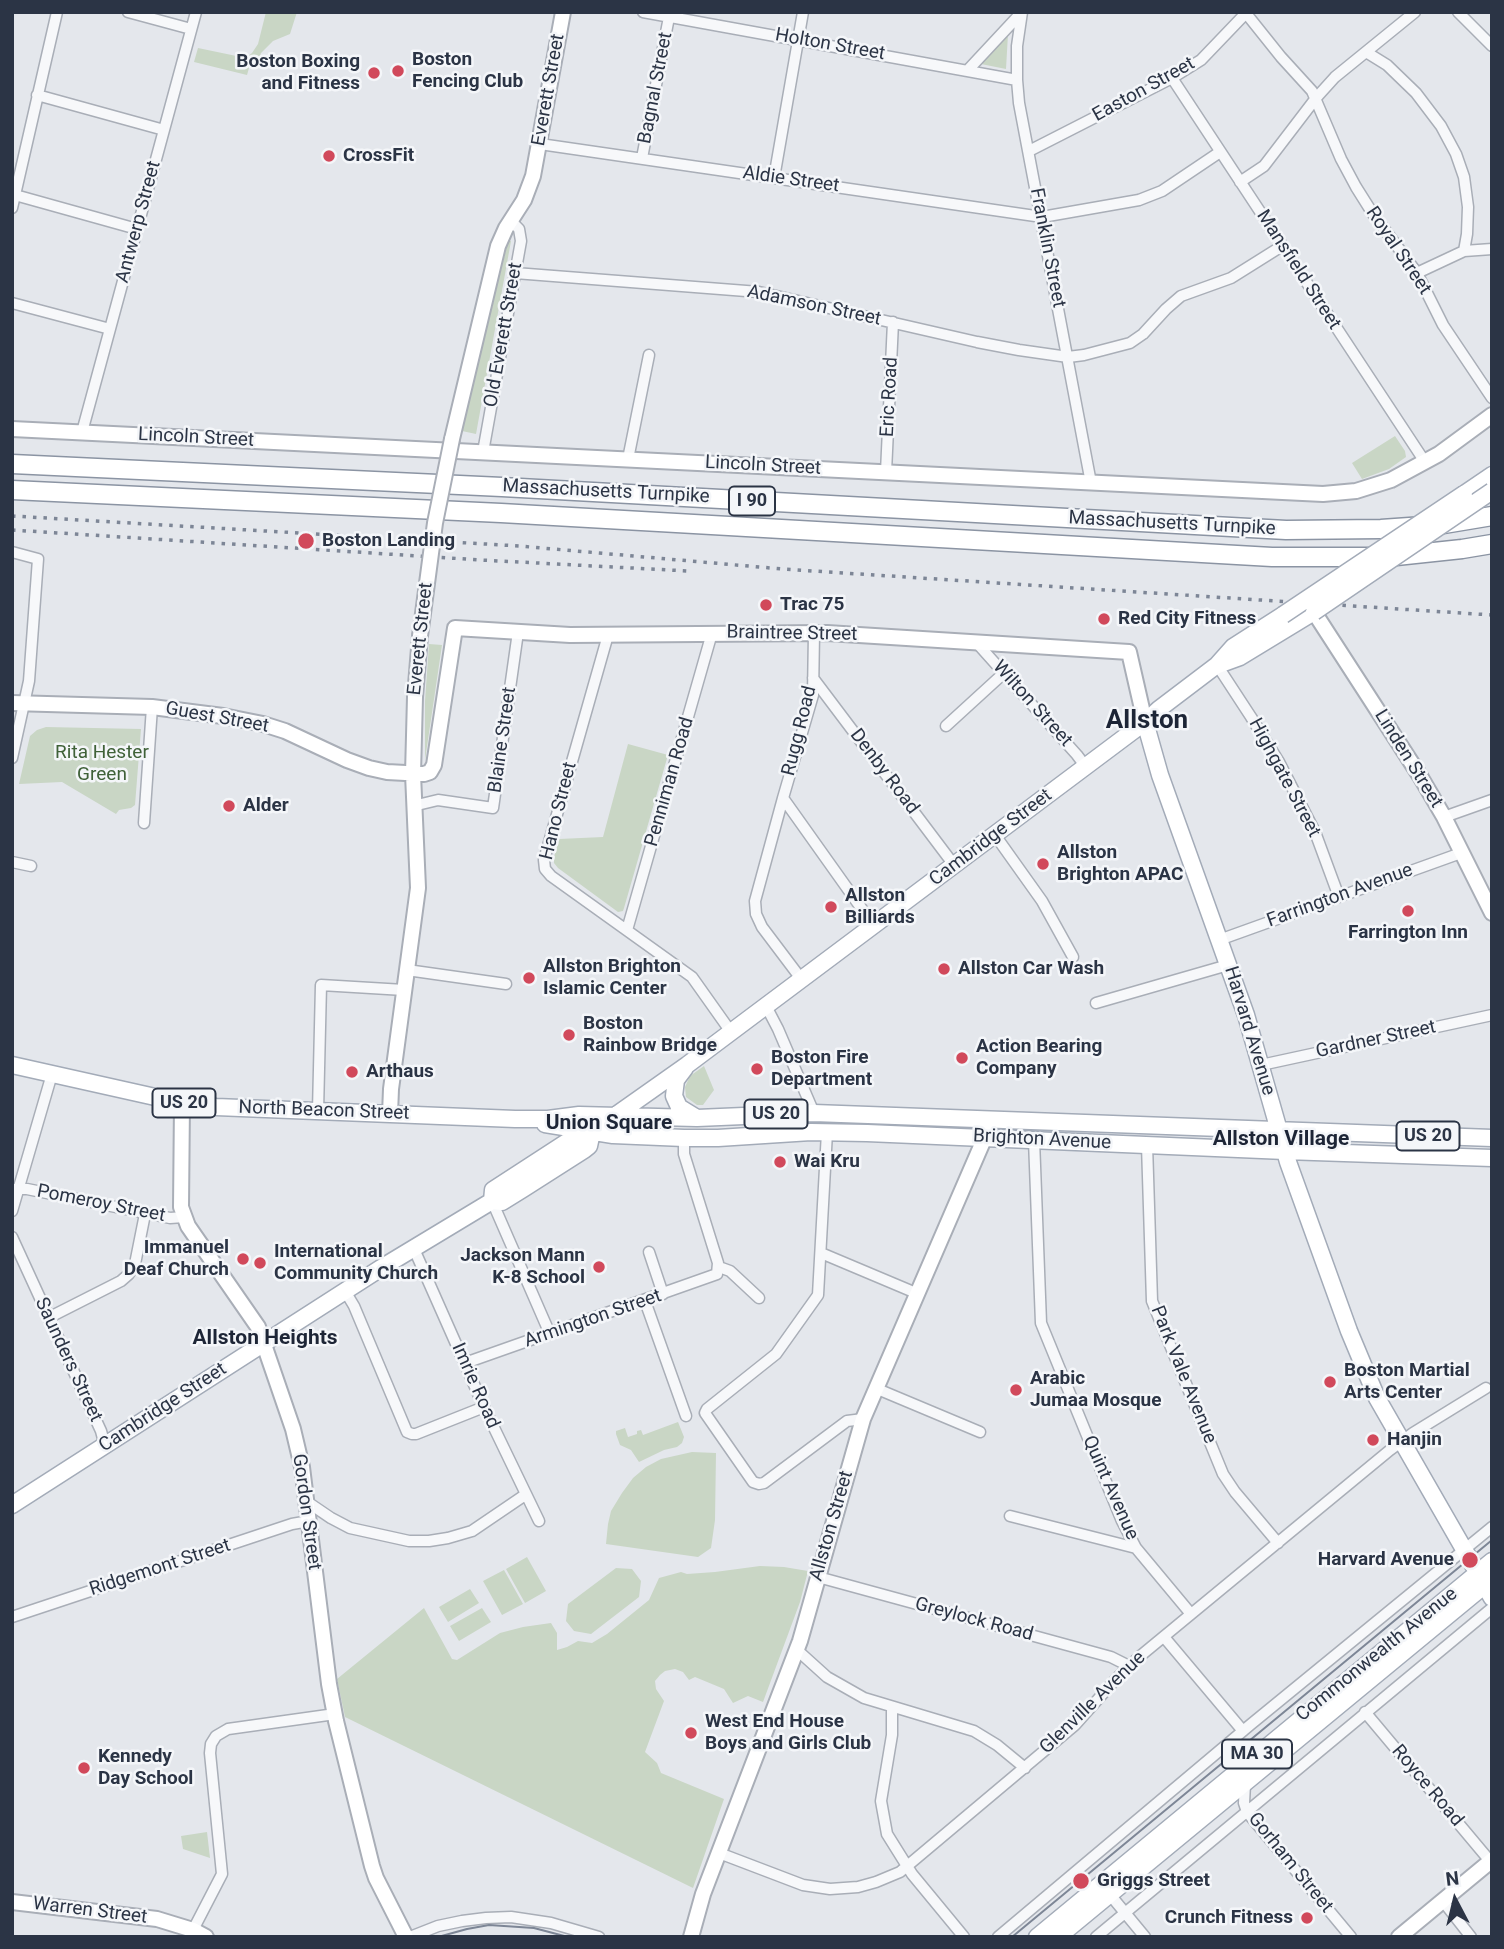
<!DOCTYPE html>
<html>
<head>
<meta charset="utf-8">
<style>
	body { margin:0 }
	#map { position:relative; width:1504px; height:1949px; overflow:hidden; background:#e4e7ec; font-family:Roboto,sans-serif }
	canvas { display:block }
	.frame { position:absolute; inset:0; border:14px solid #2b3445; pointer-events:none }
	.north { position:absolute; left:1420px; top:1865px; width:70px; height:70px; -webkit-text-stroke:5px #f4f6f9; paint-order:stroke; rotate:353deg; font-size:19px; font-weight:700; line-height:28px; text-align:center; color:#2b3445 }
	.north::after { content:''; display:block; margin:auto; width:24px; height:32px; background:#2b3445; clip-path:polygon(50% 0,100% 100%,50% 72%,0 100%) }
</style>
</head>
<body>
<div id="map">
<canvas width="1504" height="1949"></canvas>
<div class="frame"></div>
<div class="north">N</div>
</div>
<script>
const context = document.querySelector('canvas').getContext('2d');
context.lineJoin = 'round';
function fillPath(path, color) { context.fillStyle = color; context.fill(path, 'evenodd'); }
const poly = rows => new Path2D(rows.map(r => 'M' + r).join(''));
function trace(path, color, width, dash) { context.strokeStyle = color; context.lineWidth = width; context.lineCap = dash ? 'butt' : 'round'; context.setLineDash(dash || []); context.stroke(path); }
function write(font, color, halo, rows, align = 'center') {
  context.font = font + ' Roboto,sans-serif'; context.lineWidth = 5; context.setLineDash([]); context.textBaseline = 'middle'; context.strokeStyle = halo; context.fillStyle = color; for (const [text, x, y, turn = 0] of rows) {
    context.save(); context.translate(x, y); context.rotate((+turn || 0) * Math.PI / 180); context.textAlign = isNaN(turn) ? turn : align; if (halo) context.strokeText(text, 0, 0); context.fillText(text, 0, 0); context.restore();
  }
}
const green = poly([
	[266,12,297,12,290,34,273,41,261,53,255,69,249,68,247,75,194,62,198,48,246,58,252,53,258,44],
	[1008,34,1006,69,981,64],
	[508,241,511,241,476,434,462,431],
	[1395,436,1405,451,1406,457,1389,469,1362,479,1352,463],
	[429,644,442,645,425,760,425,701],
	[46,727,141,729,135,805,131,808,119,810,116,814,62,782,19,784,30,736,37,730],
	[628,744,668,755,624,908,623,911,618,912,558,868,554,863,554,857,559,839,603,837],
	[704,1066,714,1090,703,1105,697,1105,686,1097,685,1087,690,1076],
	[678,1422,684,1437,682,1443,677,1447,664,1450,639,1462,631,1450,620,1445,616,1434,616,1431,625,1428,628,1437,637,1434,637,1431,641,1430,643,1435],
	[692,1452,716,1453,715,1520,711,1548,698,1557,606,1544,608,1524,611,1511,622,1493,633,1478,646,1467,661,1459],
	[527,1557,546,1591,525,1603,506,1569],
	[760,1566,784,1567,808,1571,800,1602,763,1702,748,1696,733,1703,724,1689,695,1677,689,1680,683,1672,675,1669,665,1671,660,1675,655,1681,656,1689,664,1701,645,1752,657,1763,661,1773,724,1799,693,1888,345,1717,337,1679,424,1608,452,1659,457,1660,500,1633,523,1627,551,1623,557,1633,557,1650,567,1647,578,1641,592,1643,607,1634,649,1600,659,1578,681,1572,687,1574,715,1572],
	[616,1568,632,1569,641,1581,639,1597,591,1634,574,1631,566,1621,568,1604],
	[504,1570,523,1604,502,1615,483,1581],
	[470,1589,479,1603,448,1622,439,1607],
	[482,1608,491,1622,459,1641,450,1626],
	[207,1832,210,1858,183,1849,181,1836]
]);
const street = poly([
	[128,12,191,29],
	[643,12,1017,80],
	[1022,12,1017,46,1017,80,1019,103,1091,483],
	[1245,12,1281,57,1312,91,1341,159,1356,187,1373,214,1417,273,1443,325,1492,398],
	[1458,12,1492,46],
	[1366,52,1387,65,1416,93,1441,126,1456,154,1464,177,1468,207,1467,234,1464,251],
	[967,71,1022,12],
	[1172,78,1425,462],
	[37,95,164,130],
	[540,144,1042,217,1139,200,1162,191,1220,152],
	[1029,151,1172,78,1201,60,1247,12],
	[642,158,669,17],
	[774,178,803,12],
	[1240,182,1264,166,1316,98,1335,77,1415,12],
	[15,195,137,229],
	[12,208,57,12],
	[515,273,759,292,977,342,1019,350,1068,357,1084,355,1130,343,1143,334,1166,309,1181,296,1231,278,1282,246],
	[1417,273,1464,251,1492,249],
	[12,303,110,329],
	[82,432,196,12],
	[483,452,521,241,519,229,511,221],
	[628,459,649,355],
	[886,472,893,322],
	[12,552,38,559,29,681,12,758],
	[814,633,813,695,783,798,874,926],
	[608,635,544,860,545,869,551,876,692,977,731,1032],
	[976,642,1077,755,1086,767],
	[1217,665,1251,717,1279,762,1315,832,1339,897],
	[813,678,954,865],
	[946,726,1004,673],
	[783,798,755,901,756,914,762,927,802,980],
	[413,806,438,800,493,808,518,632],
	[1444,817,1492,800],
	[144,823,152,707],
	[995,835,1042,901,1073,957],
	[12,862,31,866],
	[627,930,712,633],
	[1219,940,1461,853],
	[407,970,506,984],
	[1096,1003,1228,965],
	[766,1006,778,1029,814,1113],
	[1261,1065,1492,1015],
	[318,1111,321,985,404,990],
	[827,1132,818,1295,776,1354,707,1409,705,1413,753,1482,759,1484,764,1483,847,1421,863,1419],
	[1034,1140,1041,1323,1122,1521,1136,1548,1191,1614],
	[1147,1145,1152,1301,1223,1474,1235,1492,1278,1543],
	[12,1189,27,1189,170,1218,184,1217],
	[492,1201,550,1334],
	[12,1211,52,1074],
	[12,1237,101,1431,105,1446],
	[414,1249,484,1407,539,1521],
	[649,1252,663,1294],
	[821,1253,916,1293],
	[719,1267,730,1271,759,1298],
	[345,1291,354,1306,407,1432,412,1434,416,1434,484,1407],
	[645,1301,686,1416],
	[48,1318,121,1281,129,1274,135,1264,145,1214],
	[465,1363,717,1274,718,1263,684,1154,684,1138],
	[875,1388,980,1432],
	[306,1501,331,1518,350,1528,409,1541,429,1541,448,1538,472,1531,525,1495],
	[1010,1516,1136,1548],
	[818,1577,1111,1657,1129,1666],
	[12,1617,292,1524,309,1521],
	[1164,1637,1243,1731],
	[796,1649,827,1677,864,1698,974,1731,997,1745,1025,1768],
	[892,1707,892,1735,881,1801,887,1834,912,1874,964,1937],
	[1365,1712,1490,1861],
	[1245,1784,1244,1803,1247,1812,1351,1937],
	[719,1853,803,1885,830,1889,858,1887,876,1882,900,1872,1075,1725,1116,1679,1139,1657,1390,1450,1413,1433,1486,1388],
	[1107,1891,1145,1937],
	[1442,1900,1471,1937],
	[193,1930,222,1874,210,1753,211,1744,216,1736,228,1729,335,1714],
	[410,1937,438,1926,462,1921,486,1918,511,1917,551,1923,599,1937],
	[998,1937,1250,1725,1492,1527],
	[1096,1937,1492,1608]
]);
const secondary = poly([
	[12,429,1323,494,1356,491,1391,480,1439,454,1492,415],
	[452,439,498,246,506,228,524,200,533,176,563,12],
	[1314,612,1420,776,1444,817,1492,913],
	[12,703,152,707,223,716,263,724,285,731,347,760,369,768,387,772,424,774,430,772,434,765,455,628,570,635,827,633,1129,652,1145,722],
	[182,1103,181,1207,188,1226,258,1327,293,1429,302,1467,329,1684,336,1721,372,1866,376,1878,406,1937],
	[390,1114,391,1089,418,888,413,774,415,697,420,636],
	[12,1902,157,1919,193,1930,206,1937],
	[691,1937,703,1894,800,1641,863,1419,985,1137,986,1120],
	[1399,1937,1492,1860]
]);
const primary = poly([
	[1464,494,1492,475],
	[1218,665,1240,657,1314,612],
	[1145,722,1160,775,1246,1015,1288,1162,1349,1331,1377,1398,1492,1598],
	[12,1065,182,1103,216,1107,515,1119,548,1119,579,1115,697,1118,814,1113,1492,1138],
	[685,1068,676,1080,674,1096,679,1107,697,1118],
	[545,1124,613,1135,684,1138,718,1138,811,1132,867,1133,1285,1151,1492,1158],
	[492,1201,493,1190,570,1140,592,1132,687,1065,1145,722,1159,709,1217,665,1233,647,1283,615],
	[12,1505,381,1268,492,1201,502,1202,523,1189,584,1150,589,1146,592,1132],
	[1037,1937,1492,1561],
	[1058,1937,1491,1580]
]);
const highway = poly([
	[12,464,502,487,1286,530,1381,529,1438,525,1492,516],
	[12,490,501,513,1272,557,1387,557,1462,549,1492,544]
]);
const tram = poly([
	[438,1937,467,1929,489,1925,534,1928,568,1937],
	[1012,1937,1492,1540]
]);
const rail = poly([
	[12,516,519,546,782,569,1492,615],
	[12,530,481,560,688,571]
]);
const secondaryBridge = poly([
	[420,636,435,523,452,439]
]);
const primaryBridge = poly([
	[1314,612,1492,491],
	[1283,615,1464,494]
]);
const markers = [
	[398,71,7,"#d1495b"],
	[374,73,7,"#d1495b"],
	[329,156,7,"#d1495b"],
	[306,541,9,"#d1495b"],
	[766,605,7,"#d1495b"],
	[1104,619,7,"#d1495b"],
	[229,806,7,"#d1495b"],
	[1043,864,7,"#d1495b"],
	[831,907,7,"#d1495b"],
	[1408,911,7,"#d1495b"],
	[944,969,7,"#d1495b"],
	[529,978,7,"#d1495b"],
	[569,1035,7,"#d1495b"],
	[962,1058,7,"#d1495b"],
	[757,1069,7,"#d1495b"],
	[352,1072,7,"#d1495b"],
	[780,1162,7,"#d1495b"],
	[243,1259,7,"#d1495b"],
	[260,1263,7,"#d1495b"],
	[599,1267,7,"#d1495b"],
	[1330,1382,7,"#d1495b"],
	[1016,1390,7,"#d1495b"],
	[1373,1440,7,"#d1495b"],
	[1470,1560,9,"#d1495b"],
	[691,1733,7,"#d1495b"],
	[84,1768,7,"#d1495b"],
	[1081,1881,9,"#d1495b"],
	[1307,1918,7,"#d1495b"]
];
const shields = [
	[752,501,46],
	[184,1103,63],
	[776,1114,63],
	[1428,1136,63],
	[1257,1754,70]
];
const shieldNames = [
	["I 90",752,501],
	["US 20",184,1103],
	["US 20",776,1114],
	["US 20",1428,1136],
	["MA 30",1257,1754]
];
const streetNames = [
	["Holton Street",830,45,10],
	["Bagnal Street",656,88,-79],
	["Everett Street",549,90,-80],
	["Easton Street",1144,90,-29],
	["Aldie Street",791,180,8],
	["Antwerp Street",139,222,-75],
	["Franklin Street",1047,248,79],
	["Royal Street",1398,251,56],
	["Mansfield Street",1298,270,57],
	["Adamson Street",814,306,12],
	["Old Everett Street",504,335,-80],
	["Eric Road",890,397,-87],
	["Lincoln Street",196,438,3],
	["Lincoln Street",763,466,3],
	["Massachusetts Turnpike",606,492,3],
	["Massachusetts Turnpike",1172,524,3],
	["Braintree Street",792,634,1],
	["Everett Street",421,639,-84],
	["Wilton Street",1032,704,48],
	["Guest Street",217,718,10],
	["Rugg Road",800,731,-76],
	["Blaine Street",503,740,-82],
	["Linden Street",1408,759,58],
	["Denby Road",884,772,53],
	["Highgate Street",1284,778,62],
	["Penniman Road",670,782,-74],
	["Hano Street",559,811,-76],
	["Cambridge Street",991,838,-37],
	["Farrington Avenue",1340,896,-20],
	["Harvard Avenue",1249,1031,73],
	["Gardner Street",1376,1040,-12],
	["North Beacon Street",324,1111,2],
	["Brighton Avenue",1042,1140,3],
	["Pomeroy Street",101,1204,11],
	["Armington Street",593,1319,-19],
	["Saunders Street",68,1360,65],
	["Park Vale Avenue",1183,1375,68],
	["Imrie Road",475,1386,66],
	["Cambridge Street",163,1408,-33],
	["Quint Avenue",1110,1488,66],
	["Gordon Street",306,1512,82],
	["Allston Street",832,1526,-74],
	["Ridgemont Street",160,1568,-18],
	["Greylock Road",974,1620,15],
	["Commonwealth Avenue",1377,1655,-39],
	["Glenville Avenue",1093,1703,-44],
	["Royce Road",1427,1786,50],
	["Gorham Street",1290,1863,51],
	["Warren Street",90,1911,7]
];
const poiNames = [
	["Boston",412,60],
	["Fencing Club",412,82],
	["Boston Boxing",360,62,"right"],
	["and Fitness",360,84,"right"],
	["CrossFit",343,156],
	["Boston Landing",322,541],
	["Trac 75",780,605],
	["Red City Fitness",1118,619],
	["Alder",243,806],
	["Allston",1057,853],
	["Brighton APAC",1057,875],
	["Allston",845,896],
	["Billiards",845,918],
	["Farrington Inn",1408,933,"center"],
	["Allston Brighton",543,967],
	["Islamic Center",543,989],
	["Allston Car Wash",958,969],
	["Boston",583,1024],
	["Rainbow Bridge",583,1046],
	["Action Bearing",976,1047],
	["Company",976,1069],
	["Boston Fire",771,1058],
	["Department",771,1080],
	["Arthaus",366,1072],
	["Wai Kru",794,1162],
	["Immanuel",229,1248,"right"],
	["Deaf Church",229,1270,"right"],
	["International",274,1252],
	["Community Church",274,1274],
	["Jackson Mann",585,1256,"right"],
	["K-8 School",585,1278,"right"],
	["Boston Martial",1344,1371],
	["Arts Center",1344,1393],
	["Arabic",1030,1379],
	["Jumaa Mosque",1030,1401],
	["Hanjin",1387,1440],
	["Harvard Avenue",1454,1560,"right"],
	["West End House",705,1722],
	["Boys and Girls Club",705,1744],
	["Kennedy",98,1757],
	["Day School",98,1779],
	["Griggs Street",1097,1881],
	["Crunch Fitness",1293,1918,"right"]
];
const parkNames = [
	["Rita Hester",102,753],
	["Green",102,775]
];
const neighbourhoodNames = [
	["Union Square",609,1124],
	["Allston Village",1281,1140],
	["Allston Heights",265,1339]
];
const districtNames = [
	["Allston",1147,721]
];
fillPath(green, '#c9d6c5');
trace(street, '#a9aeb7', 13);
trace(secondary, '#a9aeb7', 18);
trace(primary, '#a3abb8', 19);
trace(highway, '#8b94a3', 21);
trace(street, '#f7f8fa', 10);
trace(secondary, '#fff', 14);
trace(primary, '#fff', 16);
trace(highway, '#fff', 18);
trace(tram, '#7d8696', 2);
trace(rail, '#7d8696', 3.5, [3.5, 7]);
trace(secondaryBridge, '#a9aeb7', 18, []);
trace(primaryBridge, '#a3abb8', 19, []);
trace(secondaryBridge, '#fff', 14);
trace(primaryBridge, '#fff', 16);
for (const [x, y, r, color] of markers) { const dot = new Path2D(); dot.arc(x, y, r, 0, 2 * Math.PI); context.fillStyle = color; context.fill(dot); trace(dot, '#f4f6f9', 2.5); }
for (const [x, y, w] of shields) { const box = new Path2D(); box.roundRect(x - w / 2, y - 14.5, w, 29, 5); context.fillStyle = '#f4f6f9'; context.fill(box); trace(box, '#2b3445', 2); }
write('bold 18px', '#2b3445', null, shieldNames);
write('19px', '#2b3445', '#f4f6f9', streetNames);
write('bold 19px', '#2b3445', '#f4f6f9', poiNames, 'left');
write('19px', '#3f6138', '#f4f6f9', parkNames);
write('bold 21px', '#1d2536', '#f4f6f9', neighbourhoodNames);
write('bold 26px', '#1d2536', '#f4f6f9', districtNames);
</script>
</body>
</html>
